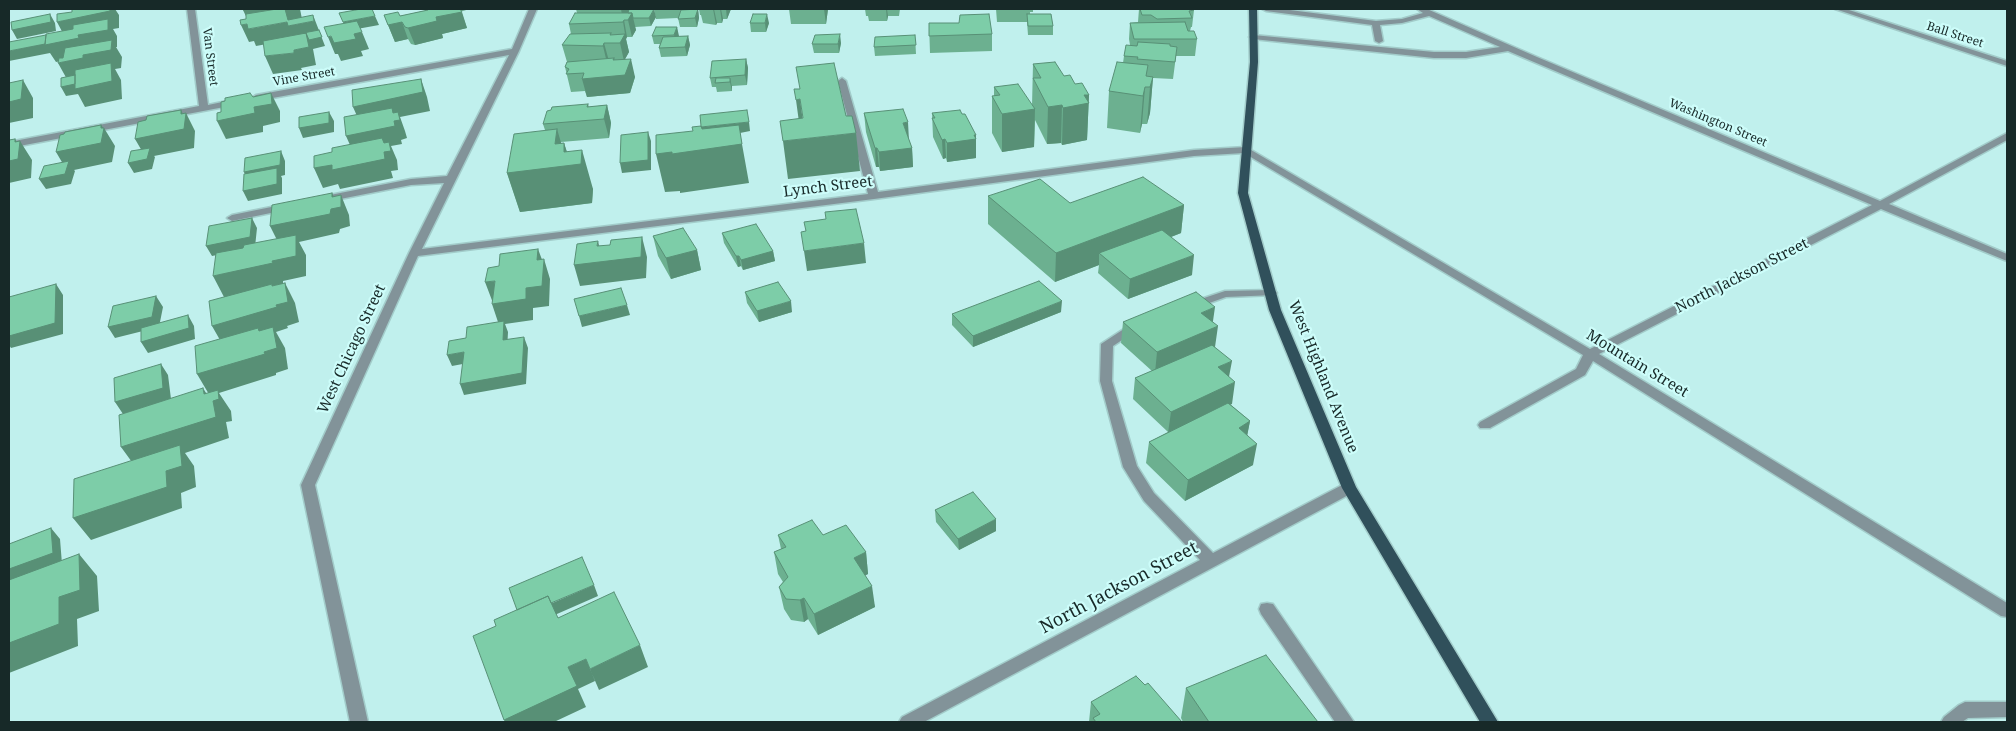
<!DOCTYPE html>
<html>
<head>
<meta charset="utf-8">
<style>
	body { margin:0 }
	#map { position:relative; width:2016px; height:731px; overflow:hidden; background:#c0f0ed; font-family:"Noto Serif",serif }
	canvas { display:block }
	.frame { position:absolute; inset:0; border:10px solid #172928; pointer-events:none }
</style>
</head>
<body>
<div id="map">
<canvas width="2016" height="731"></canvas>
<div class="frame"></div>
</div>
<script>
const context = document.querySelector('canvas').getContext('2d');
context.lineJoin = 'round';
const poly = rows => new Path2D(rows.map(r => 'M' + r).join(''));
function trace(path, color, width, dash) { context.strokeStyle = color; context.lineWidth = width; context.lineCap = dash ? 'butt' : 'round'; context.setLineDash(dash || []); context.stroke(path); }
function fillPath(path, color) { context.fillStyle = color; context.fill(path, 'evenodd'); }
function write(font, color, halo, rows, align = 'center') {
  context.font = font + ' "Noto Serif",serif'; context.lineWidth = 4.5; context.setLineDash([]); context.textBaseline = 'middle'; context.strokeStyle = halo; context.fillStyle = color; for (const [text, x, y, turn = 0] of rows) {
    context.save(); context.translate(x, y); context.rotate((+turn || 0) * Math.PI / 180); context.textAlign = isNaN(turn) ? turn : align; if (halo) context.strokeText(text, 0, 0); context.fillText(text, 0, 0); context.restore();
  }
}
const minor = poly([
	[187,9,195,9,208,105,237,99,240,100,240,104,9,148,9,142,199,106,187,9],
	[529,9,537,9,519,51,422,249,868,194,838,81,842,78,846,81,878,192,1194,150,1246,147,1590,349,1872,205,1508,51,1466,58,1434,58,1253,39,1249,37,1253,35,1434,52,1466,52,1500,47,1429,16,1402,23,1380,25,1383,41,1379,43,1375,41,1372,25,1266,11,1262,9,1282,9,1376,21,1402,19,1423,13,1417,9,1427,9,1537,57,1880,201,2007,133,2007,140,1889,204,2007,254,2007,261,1881,209,1599,354,2007,603,2007,617,2001,616,1593,361,1585,375,1490,428,1480,428,1478,425,1480,422,1576,369,1583,355,1244,153,1194,156,874,199,418,256,315,485,368,722,350,722,301,485,409,253,444,183,411,185,325,202,320,199,325,196,411,179,447,176,509,55,256,101,252,98,256,95,512,49,529,9],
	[1835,9,1846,9,2007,61,2007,66,1835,9],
	[286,204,291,207,290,209,232,221,227,218,232,215,286,204],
	[1271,290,1275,291,1277,293,1275,295,1226,297,1190,310,1184,306,1186,304,1225,291,1271,290],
	[1136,321,1142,325,1140,328,1113,346,1112,381,1137,466,1154,493,1213,553,1344,484,1349,483,1354,484,1356,488,1354,492,924,722,899,722,902,717,1200,560,1144,501,1123,467,1100,381,1101,344,1136,321],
	[1267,603,1273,604,1354,722,1335,722,1261,614,1259,609,1261,604,1267,603],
	[1965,702,2007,702,2007,717,1968,718,1962,722,1941,722,1944,717,1959,705,1965,702]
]);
const major = poly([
	[1249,9,1257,9,1258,62,1248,193,1281,310,1356,487,1498,722,1480,722,1342,488,1269,310,1238,193,1250,62,1249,9]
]);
const wall = poly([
	[427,9,472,9,461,11,467,28,442,34,443,38,415,45,411,44,408,39,395,42,384,15,400,16,428,10],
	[576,9,630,9,656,17,651,26,635,27,636,30,632,37,627,37,626,39,629,52,625,59,635,77,630,93,587,97,585,91,571,92,565,67,567,62,562,45,571,34,569,24,577,13],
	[654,9,698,9,699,18,697,27,680,27,678,18,656,19],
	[699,9,731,9,727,19,723,19,722,23,717,23,716,25,703,23,701,15,700,15],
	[789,9,828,9,826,24,791,24],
	[865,9,900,9,899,16,888,16,887,21,869,21,868,16,866,16],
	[996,9,1033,9,1033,12,1030,12,1030,14,1053,26,1053,35,1028,35,1027,22,997,22],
	[1139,9,1193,9,1194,10,1192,27,1191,27,1190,31,1197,39,1195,56,1176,56,1173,79,1153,78,1150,113,1147,124,1142,124,1140,133,1107,128,1109,91,1123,63,1124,56,1130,45,1129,39,1130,23,1138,22],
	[750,23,769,23,766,32,751,32],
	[929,23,992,34,992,51,930,53],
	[677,27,678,37,688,36,690,45,687,56,661,57,659,48,660,44,654,44,652,36],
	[915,35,916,54,875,56,874,47],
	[841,43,839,53,814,53,812,44],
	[746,59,748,68,747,85,732,86,732,91,717,92,716,87,712,87,710,78],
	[1033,64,1064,76,1089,95,1087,140,1062,145,1061,143,1047,144,1035,120,1034,147,1002,152,992,133,992,96,994,96,994,87,1032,106],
	[588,104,589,107,607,105,611,123,609,138,561,142,561,143,564,143,567,152,593,189,592,203,520,212,507,173,545,130,543,124],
	[864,113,909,140,912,148,913,167,880,171,879,167,876,167,866,132],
	[932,113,976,135,976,158,947,162,946,158,943,159,933,137],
	[988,196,1070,203,1184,205,1181,233,1171,237,1192,275,1128,299,1098,273,1099,265,1055,282,988,224],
	[722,233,773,251,775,261,743,270,741,266,738,267,724,243],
	[653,236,697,250,701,270,671,279,658,256],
	[745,292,792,312,759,322,747,303],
	[1061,312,973,347,952,325,952,314],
	[1123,322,1212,322,1215,347,1229,377,1232,404,1230,404,1250,421,1247,435,1253,465,1185,501,1146,463,1149,442,1168,432,1133,399,1135,378,1152,371,1121,343],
	[935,510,996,531,959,550,936,522],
	[778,535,823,535,866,552,868,574,865,575,875,607,818,635,808,619,804,622,791,620,784,609,779,587,783,582,778,574,774,552,781,549],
	[1145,685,1182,722,1089,722,1091,702],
	[1186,688,1318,722,1183,722,1181,718]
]);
const shadedWall = poly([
	[110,9,115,9,119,15,119,28,113,29,117,36,117,47,116,47,122,57,121,68,115,69,121,80,122,99,85,107,78,94,66,96,61,87,68,81,58,63,83,57,56,62,50,53,9,61,9,51,66,39,57,22],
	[253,9,300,9,302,19,291,21,293,25,314,21,313,15,325,46,313,49,316,65,301,68,302,70,273,74,265,56,294,53,294,50,308,47,306,41,295,43,294,39,256,46,254,41,249,42,241,25,247,24,249,29,287,22,289,26,290,26,288,21,251,27,243,10],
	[439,9,472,9,441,14],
	[621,9,630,9,624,20,627,37,626,39,629,52,624,61,620,43,625,34],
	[654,9,656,17,651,26,649,18],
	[698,9,699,18,697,27,695,18],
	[713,9,714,9,717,23,716,25],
	[720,9,721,9,723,19,722,23],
	[726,9,731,9,727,19],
	[824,9,828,9,826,24],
	[886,9,887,9,888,16,887,21],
	[462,12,467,28,442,34,443,38,415,45,408,28,436,17],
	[632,13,636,30,632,37,628,20],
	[50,14,55,23,56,31,17,39,12,30],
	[767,14,769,23,766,32,765,23],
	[375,16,379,25,346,31,343,22],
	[402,22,408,39,395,42,388,25],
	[677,27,679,36,676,44,674,35],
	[362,32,369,49,361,51,363,56,341,61,338,54,335,54,328,37],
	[840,34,841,43,839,53,838,44],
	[688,36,690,45,687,56,685,47],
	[604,43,609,61,607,63,603,46],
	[614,58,618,76,631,59,635,77,630,93,587,97,582,79,613,60],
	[746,59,748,68,747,85,745,75],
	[1153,77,1150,113,1147,124,1150,87],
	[730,78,732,87,732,91,730,82],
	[421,79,427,97,430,111,400,117,405,131,407,138,401,140,402,144,391,146,397,160,398,170,391,171,393,178,340,189,338,184,323,188,314,168,354,154,346,136,361,125,353,107],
	[23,80,33,98,33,118,9,123,9,102],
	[1145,87,1142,124,1140,133,1143,96],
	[271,93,280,111,280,122,263,126,263,132,226,139,217,121,254,107],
	[1084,95,1089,95,1087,140,1062,145,1063,108],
	[800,99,805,137,801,137,796,100],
	[607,105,611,123,609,138,604,119],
	[1062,105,1061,143,1047,144,1048,107],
	[1035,109,1034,147,1002,152,1002,114],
	[181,110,185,118,186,113,195,131,194,148,154,156,155,157,152,169,134,173,128,163,146,158,135,139],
	[329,112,334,121,334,132,303,138,299,128],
	[749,122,750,131,740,133,749,183,680,193,680,191,665,192,656,154,703,137,701,127],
	[908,122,909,141,903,123],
	[101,125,104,129,104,128,115,146,112,162,74,170,75,171,71,184,46,189,39,179,66,169,56,152,101,128],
	[557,129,568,166,564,152,564,143,571,165,582,150,593,189,592,203,520,212,507,173,555,144],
	[648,132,651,141,651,170,622,173,620,163],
	[856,133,860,171,788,179,783,141],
	[974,135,976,135,976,158,947,162,947,143],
	[15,139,19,145,20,141,32,160,31,178,9,183,9,161],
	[945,139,946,158,943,159,942,140],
	[875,148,877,148,879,167,876,167],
	[912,148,913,167,880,171,879,152],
	[281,151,285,161,285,175,281,176,282,178,282,194,248,201,243,191,249,182,244,172],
	[332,193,339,207,341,195,349,215,350,226,340,229,339,233,299,242,306,255,306,276,283,281,283,284,273,286,282,303,285,283,295,303,299,322,287,326,288,328,276,332,285,348,288,369,276,373,276,375,219,393,231,411,232,421,226,422,229,438,185,453,194,466,196,487,181,493,182,508,91,540,73,518,137,469,121,447,204,394,203,388,214,406,210,396,197,374,224,347,212,326,224,297,213,276,272,261,280,246,270,226,332,197],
	[1184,205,1181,233,1109,261,1099,253,1099,265,1055,282,1056,253],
	[252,218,257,228,255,247,212,256,206,246],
	[642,237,647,257,646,278,580,286,574,265,597,246,598,241,603,262],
	[864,243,866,263,807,271,804,251],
	[538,249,544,265,544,259,550,279,549,306,533,308,533,320,505,324,508,332,507,351,503,340,499,325,492,304,526,288],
	[697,250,701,270,671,279,666,258],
	[773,251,775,261,743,270,741,260],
	[1194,255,1192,275,1128,299,1130,279],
	[736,256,739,256,741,266,738,267],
	[495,281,493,303,485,282],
	[56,284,63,295,63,334,11,348,9,345,9,336],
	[156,296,163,307,159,327,115,338,108,327],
	[791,301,792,312,759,322,757,311],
	[1062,301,1061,312,973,347,973,336],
	[627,305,630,315,582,327,579,316],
	[1215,307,1212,328,1201,313],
	[188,315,194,326,195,339,148,353,141,342],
	[1218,326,1215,347,1155,373,1157,352],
	[524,337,528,348,526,384,464,395,460,384],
	[464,352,468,363,452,366,447,355],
	[1232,361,1228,382,1218,367],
	[161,364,168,375,171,399,123,414,115,402],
	[1235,382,1232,404,1168,433,1171,412],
	[1250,421,1246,442,1239,428],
	[1257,444,1253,465,1185,501,1188,480],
	[996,519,996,531,959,550,958,539],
	[51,528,60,539,62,564,9,583,9,569],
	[866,552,868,574,857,580,854,558],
	[79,554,97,576,99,611,77,619,78,646,9,673,9,643,59,597],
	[594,585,598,596,525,628,520,617],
	[872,586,875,607,818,635,814,614],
	[804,598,808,619,804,622,800,600],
	[640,645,648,667,599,690,590,669],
	[586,659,595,681,578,689,586,707,554,722,505,722,504,720,568,667]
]);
const building = poly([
	[72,9,110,9,110,11,57,22,57,14,72,12,72,9],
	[243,9,253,9,243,10,243,9],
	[277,9,285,9,288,20,313,15,314,21,288,26,287,22,248,29,247,24,241,25,240,20,246,19,246,14,277,9],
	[361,9,372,9,375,16,343,22,339,13,361,9],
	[428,9,460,9,462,12,436,17,437,21,408,28,405,27,402,22,388,25,384,15,398,12,400,16,428,10,428,9],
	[629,9,654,9,649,18,633,18,632,13,628,13,629,9],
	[698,9,695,18,678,19,681,10,698,9],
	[1140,9,1193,9,1194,10,1189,11,1192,18,1157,19,1151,15,1142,15,1140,9],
	[575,13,632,13,628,20,624,20,623,22,569,24,575,13],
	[50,14,51,22,12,30,11,22,50,14],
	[753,14,767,14,765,23,750,23,753,14],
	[989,14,992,34,929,36,929,23,959,23,960,15,989,14],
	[1027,14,1051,14,1053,26,1028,26,1027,14],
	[108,19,108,30,78,35,79,38,45,45,46,34,73,29,73,25,108,19],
	[357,21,362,32,354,34,356,39,334,43,331,36,328,37,324,27,357,21],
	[1185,22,1188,31,1194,31,1197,39,1134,39,1130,23,1185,22],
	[656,27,677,27,674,35,652,36,656,27],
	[319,30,322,37,309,40,306,33,303,33,319,30],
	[306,33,309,47,294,50,294,53,265,56,263,41,306,33],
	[611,33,610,35,625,34,620,43,604,43,603,46,562,45,570,34,611,33],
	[840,34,838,44,812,44,815,35,840,34],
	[46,35,45,44,9,51,9,42,46,35],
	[915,35,916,45,874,47,875,37,915,35],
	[688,36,685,47,659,48,663,37,688,36],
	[112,40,111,50,83,55,83,58,58,63,59,58,63,58,65,48,112,40],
	[1138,42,1170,44,1170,46,1177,47,1175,62,1137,59,1138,57,1124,56,1126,45,1137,46,1138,42],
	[614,58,613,60,631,59,625,75,582,79,584,73,566,74,569,69,565,67,567,62,614,58],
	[746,59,745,75,710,78,712,61,746,59],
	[1055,62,1064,76,1070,75,1075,84,1082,83,1089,95,1084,95,1089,103,1063,108,1062,105,1048,107,1033,78,1041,78,1033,64,1055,62],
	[1117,62,1148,65,1146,76,1153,77,1150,87,1145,87,1143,96,1109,91,1117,62],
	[111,63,112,81,75,89,75,70,111,63],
	[834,63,846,116,852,116,856,133,783,141,780,121,803,118,800,99,796,100,794,89,800,89,796,67,834,63],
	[75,75,75,84,61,87,61,78,75,75],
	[716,78,730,78,730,82,715,83,716,78],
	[421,79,423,92,353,107,352,90,421,79],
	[23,80,21,99,9,102,9,83,23,80],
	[1018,84,1035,109,1002,114,992,96,1000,95,994,87,1018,84],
	[250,93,253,97,271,93,272,104,254,107,255,113,217,121,217,113,221,112,221,102,225,101,225,98,250,93],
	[588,104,587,107,607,105,604,119,543,124,547,111,551,110,552,107,588,104],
	[392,108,393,113,398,112,400,120,394,121,395,126,346,136,344,117,392,108],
	[903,109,908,122,903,123,912,148,879,152,877,148,875,148,864,113,903,109],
	[181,110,181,114,186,113,184,129,135,139,138,122,146,120,147,116,181,110],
	[747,110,749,122,701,127,701,126,700,115,747,110],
	[960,110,962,114,965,114,976,135,974,135,976,139,947,143,945,139,942,140,932,118,935,118,932,113,960,110],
	[329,112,329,123,299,128,299,117,329,112],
	[101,125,101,128,104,128,101,143,56,152,60,135,64,134,65,132,101,125],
	[739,125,742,144,672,154,672,152,656,154,656,135,693,131,692,127,701,126,702,129,739,125],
	[557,129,555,144,564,143,564,152,582,150,581,164,507,173,514,134,557,129],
	[648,132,648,160,620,163,621,135,648,132],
	[382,138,384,143,389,142,391,151,384,152,385,159,332,170,332,165,314,168,314,156,332,152,332,148,382,138],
	[15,139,15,142,20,141,18,159,9,161,9,140,15,139],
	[150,148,147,159,128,163,131,151,150,148],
	[281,151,280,165,244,172,245,158,281,151],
	[69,161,65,174,39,179,44,166,69,161],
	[277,168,277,184,243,191,244,174,277,168],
	[1143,177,1184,205,1056,253,988,196,1040,179,1070,203,1143,177],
	[332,193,332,197,341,195,341,207,331,209,330,214,270,226,272,205,332,193],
	[856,209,864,243,804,251,801,232,806,231,804,222,826,219,825,212,856,209],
	[252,218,250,237,206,246,209,226,252,218],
	[756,224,773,251,741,260,739,256,736,256,722,233,756,224],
	[683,228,697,250,666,258,653,236,683,228],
	[1162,230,1194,255,1130,279,1099,253,1162,230],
	[296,235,296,256,272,261,273,263,213,276,216,253,243,248,244,245,296,235],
	[642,237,641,257,574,265,577,244,598,241,597,246,610,245,611,240,642,237],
	[538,249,537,260,544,259,542,286,526,288,526,299,492,304,495,281,485,282,488,268,499,266,500,254,538,249],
	[1039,281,1062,301,973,336,952,314,1039,281],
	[778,282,791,301,757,311,745,292,778,282],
	[285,283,288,302,276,305,277,307,212,326,209,301,272,284,272,286,285,283],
	[56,284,55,323,9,336,9,297,56,284],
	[621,288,627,305,579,316,574,299,621,288],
	[1196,292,1215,307,1201,313,1218,326,1157,352,1123,322,1196,292],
	[156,296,152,317,108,327,113,306,156,296],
	[188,315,189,328,141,342,141,328,188,315],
	[504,321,503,340,524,337,522,373,460,384,464,352,447,355,449,341,466,338,467,327,504,321],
	[273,327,277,348,264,352,265,354,197,374,195,346,258,328,259,331,273,327],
	[1212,345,1232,361,1218,367,1235,382,1171,412,1135,378,1212,345],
	[161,364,163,388,115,402,114,378,161,364],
	[203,388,204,394,218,390,219,399,213,401,216,417,121,447,119,415,203,388],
	[1228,403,1250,421,1239,428,1257,444,1188,480,1149,442,1228,403],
	[180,445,182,466,166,471,167,487,73,518,74,479,180,445],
	[973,492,996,519,958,539,935,510,973,492],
	[812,520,823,535,846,525,866,552,854,558,872,586,814,614,804,598,800,600,786,599,779,587,788,577,774,552,786,547,778,535,812,520],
	[51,528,53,553,9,569,9,544,51,528],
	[79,554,80,590,59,597,59,624,9,643,9,580,79,554],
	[582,557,594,585,551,603,548,596,517,610,509,588,582,557],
	[614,592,640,645,590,669,586,659,568,667,577,686,504,720,473,636,496,626,494,620,548,596,558,618,614,592],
	[1266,655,1318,722,1209,722,1186,688,1266,655],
	[1136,676,1145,685,1148,683,1182,722,1096,722,1093,718,1100,714,1091,702,1136,676]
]);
const farStreetnames = [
	["Ball Street",1955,35,18],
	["Van Street",210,57,83],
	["Vine Street",304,77,-10],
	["Washington Street",1718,123,23]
];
const streetNames = [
	["Lynch Street",828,187,-7],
	["North Jackson Street",1742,276,-27],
	["West Chicago Street",352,349,-65],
	["Mountain Street",1637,364,31],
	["West Highland Avenue",1323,377,68]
];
const nearStreetnames = [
	["North Jackson Street",1119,588,-28]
];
trace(minor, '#a2ccca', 3);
trace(major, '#a2ccca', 3);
fillPath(minor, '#829399');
fillPath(major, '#30505b');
fillPath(wall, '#6cb090');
fillPath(shadedWall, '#589076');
fillPath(building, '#7dcda8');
trace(building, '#589076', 1);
write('12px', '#172928', '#cdfdfa', farStreetnames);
write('15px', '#172928', '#cdfdfa', streetNames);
write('18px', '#172928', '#cdfdfa', nearStreetnames);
</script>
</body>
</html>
